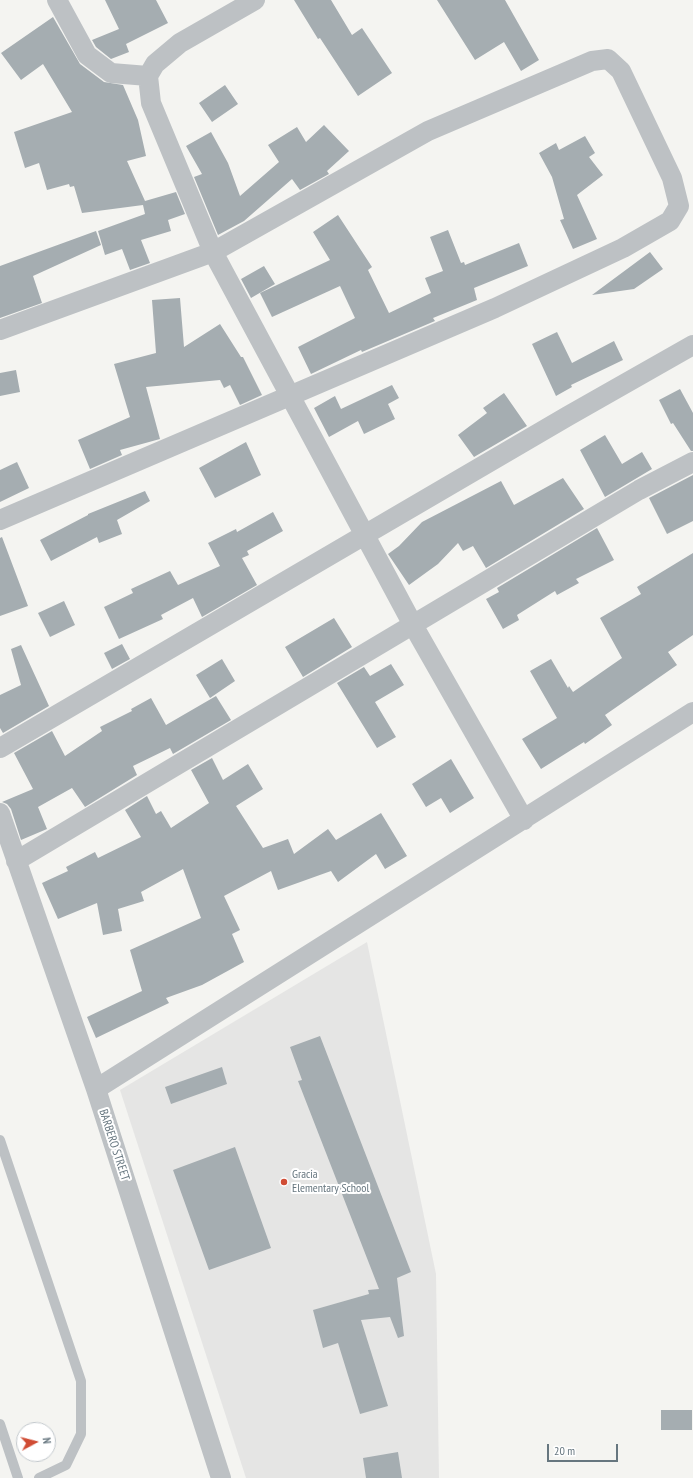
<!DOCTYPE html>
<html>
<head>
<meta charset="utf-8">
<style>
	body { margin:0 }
	#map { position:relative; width:693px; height:1478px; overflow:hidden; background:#f4f4f1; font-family:"PT Sans Narrow",sans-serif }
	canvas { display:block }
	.north { position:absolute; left:16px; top:1422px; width:40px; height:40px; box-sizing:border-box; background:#fff; border:1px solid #c2c8cc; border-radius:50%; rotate:83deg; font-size:11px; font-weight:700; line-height:16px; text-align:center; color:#66767f }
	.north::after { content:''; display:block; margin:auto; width:14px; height:18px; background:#d04c34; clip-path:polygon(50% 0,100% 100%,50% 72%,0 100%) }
	.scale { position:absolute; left:547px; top:1444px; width:71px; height:18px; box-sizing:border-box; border:2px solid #66767f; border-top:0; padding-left:5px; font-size:12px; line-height:14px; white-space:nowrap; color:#66767f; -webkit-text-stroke:3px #fff; paint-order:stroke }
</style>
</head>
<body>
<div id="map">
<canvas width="693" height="1478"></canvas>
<div class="north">N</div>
<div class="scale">20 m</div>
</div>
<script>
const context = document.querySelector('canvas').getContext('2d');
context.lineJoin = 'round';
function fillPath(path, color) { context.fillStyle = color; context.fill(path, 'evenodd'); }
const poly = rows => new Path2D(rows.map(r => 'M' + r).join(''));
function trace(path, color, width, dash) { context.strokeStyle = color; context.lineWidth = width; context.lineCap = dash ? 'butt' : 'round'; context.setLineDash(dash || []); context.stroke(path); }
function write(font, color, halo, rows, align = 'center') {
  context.font = font + ' "PT Sans Narrow",sans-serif'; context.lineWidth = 4; context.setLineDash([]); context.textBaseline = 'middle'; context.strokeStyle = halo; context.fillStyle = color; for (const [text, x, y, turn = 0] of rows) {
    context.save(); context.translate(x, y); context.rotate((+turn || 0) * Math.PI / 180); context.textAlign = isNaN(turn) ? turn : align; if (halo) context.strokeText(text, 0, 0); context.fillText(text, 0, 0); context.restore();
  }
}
const built = poly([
	[367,942,436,1274,439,1478,246,1478,120,1090]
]);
const building = poly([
	[105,0,156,0,168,23,126,44,129,52,111,59,96,47,92,40,119,29],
	[294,0,331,0,352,35,362,28,392,73,358,96,320,38,318,39],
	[437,0,505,0,539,60,521,71,504,42,475,60],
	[53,17,80,64,104,82,123,85,138,120,146,156,127,161,145,201,176,192,185,214,168,220,171,231,141,240,150,263,130,270,122,249,105,255,98,231,145,214,143,205,82,213,74,186,70,187,69,184,47,190,39,163,25,168,14,132,72,112,43,64,21,80,1,53],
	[225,85,238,104,212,122,199,103],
	[324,125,349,151,327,171,329,174,300,190,292,179,244,221,218,235,194,177,202,174,186,146,211,132,228,163,240,196,279,162,268,145,297,127,306,142],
	[585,136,595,153,589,157,603,175,577,195,597,239,573,249,560,220,564,219,552,177,539,153,556,143,559,150],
	[338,215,372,267,368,270,389,313,431,293,425,278,443,271,430,237,448,230,461,263,464,262,465,265,519,243,528,266,474,288,477,300,433,318,435,321,362,352,361,350,311,374,298,347,355,318,340,286,272,317,260,293,330,260,313,232],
	[96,231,101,245,33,276,42,303,0,318,0,266],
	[650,252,663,269,634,289,592,295],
	[264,266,275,284,251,298,241,279],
	[180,298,184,347,220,324,241,357,243,357,262,395,240,405,230,385,224,388,220,380,146,387,160,439,120,450,122,455,90,469,78,440,130,417,114,364,156,353,152,300],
	[557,332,572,363,614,341,623,360,571,385,572,387,556,396,532,344],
	[16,370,20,392,0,396,0,373],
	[392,385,399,398,388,404,395,419,364,434,358,421,329,437,314,408,335,396,341,409],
	[680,389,693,413,693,451,691,451,673,423,671,424,659,400],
	[504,393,527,426,474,457,458,435,487,413,483,408],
	[605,435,622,464,642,452,652,469,605,497,580,450],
	[246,442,261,475,215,498,199,468],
	[17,462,29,488,0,502,0,470],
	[693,475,693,521,667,534,649,498],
	[563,478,584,509,486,568,473,546,463,551,458,543,438,564,409,585,388,554,399,546,422,522,501,481,514,505],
	[145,491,150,501,117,520,122,534,99,543,97,537,51,561,40,540,88,515,88,514],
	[273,512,283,531,247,551,249,555,242,558,257,585,202,617,193,598,161,615,163,619,119,639,104,607,133,593,131,589,170,571,178,585,220,566,208,543,236,529,237,532],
	[597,528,614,560,576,579,579,583,557,595,555,591,517,615,519,620,503,629,486,599,499,592,497,588],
	[2,537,28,606,0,616,0,538],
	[693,553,693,635,668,652,677,665,605,715,612,725,585,744,584,742,541,769,522,739,557,718,530,671,551,659,568,688,569,686,573,692,622,658,600,618,641,594,637,587],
	[64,601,75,625,50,637,38,613],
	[334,618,352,647,303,677,285,647],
	[122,644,130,659,112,669,104,653],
	[21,645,49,706,3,733,0,728,0,695,21,685,11,649],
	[222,659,235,681,210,698,196,675],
	[391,664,404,685,375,702,396,737,377,748,337,683,364,667,370,676],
	[216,696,231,720,173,754,170,748,133,766,137,775,85,807,72,788,38,807,47,829,21,840,11,809,7,804,2,802,33,789,14,753,52,731,65,756,102,731,100,727,132,711,131,709,151,698,166,725],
	[212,758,223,780,248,764,263,789,236,806,263,848,288,839,294,854,328,829,336,840,381,813,407,856,385,869,376,854,338,882,331,871,278,890,271,871,224,896,240,930,232,934,244,962,202,985,166,998,169,1003,96,1038,87,1017,142,991,130,950,201,918,183,869,141,892,144,901,118,909,122,931,103,935,97,903,58,919,42,883,68,871,66,867,95,852,98,858,141,837,125,810,147,796,156,814,161,811,171,828,209,803,191,770],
	[451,759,474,798,450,813,441,798,426,807,412,784],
	[320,1036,411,1272,397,1278,404,1336,398,1338,390,1317,361,1320,388,1406,360,1414,338,1343,323,1348,313,1310,369,1294,368,1290,379,1289,298,1081,302,1080,290,1047],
	[222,1067,227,1084,171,1104,165,1087],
	[235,1147,271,1248,209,1270,173,1170],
	[661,1410,692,1410,692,1430,661,1430],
	[398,1452,402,1478,366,1478,363,1458]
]);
const service = poly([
	[0,1140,81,1381,81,1434,66,1465,39,1478],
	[0,1424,18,1478]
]);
const minor = poly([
	[57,0,87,55,111,73,148,76],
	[255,0,180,43,155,64,148,76,151,103,213,252,413,625,524,820],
	[0,330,213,252,428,131,592,61,608,59,621,71,672,178,679,206,670,221,623,248,495,308,0,520],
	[0,748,568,416,693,345],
	[0,813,96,1089,221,1478],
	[16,861,639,490,693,462],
	[96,1089,693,712]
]);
const markers = [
	[284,1182,4,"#d04c34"]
];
const streetNames = [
	["BARBERO STREET",114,1145,72]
];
const poiNames = [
	["Gracia",292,1175],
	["Elementary School",292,1189]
];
fillPath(built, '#e5e5e4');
fillPath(building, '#a5adb1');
trace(service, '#bdc1c4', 10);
trace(minor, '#bdc1c4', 20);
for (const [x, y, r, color] of markers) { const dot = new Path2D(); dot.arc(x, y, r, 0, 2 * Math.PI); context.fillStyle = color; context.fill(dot); trace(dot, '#fff', 1.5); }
write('12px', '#66767f', '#fff', streetNames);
write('12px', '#66767f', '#fff', poiNames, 'left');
</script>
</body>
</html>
